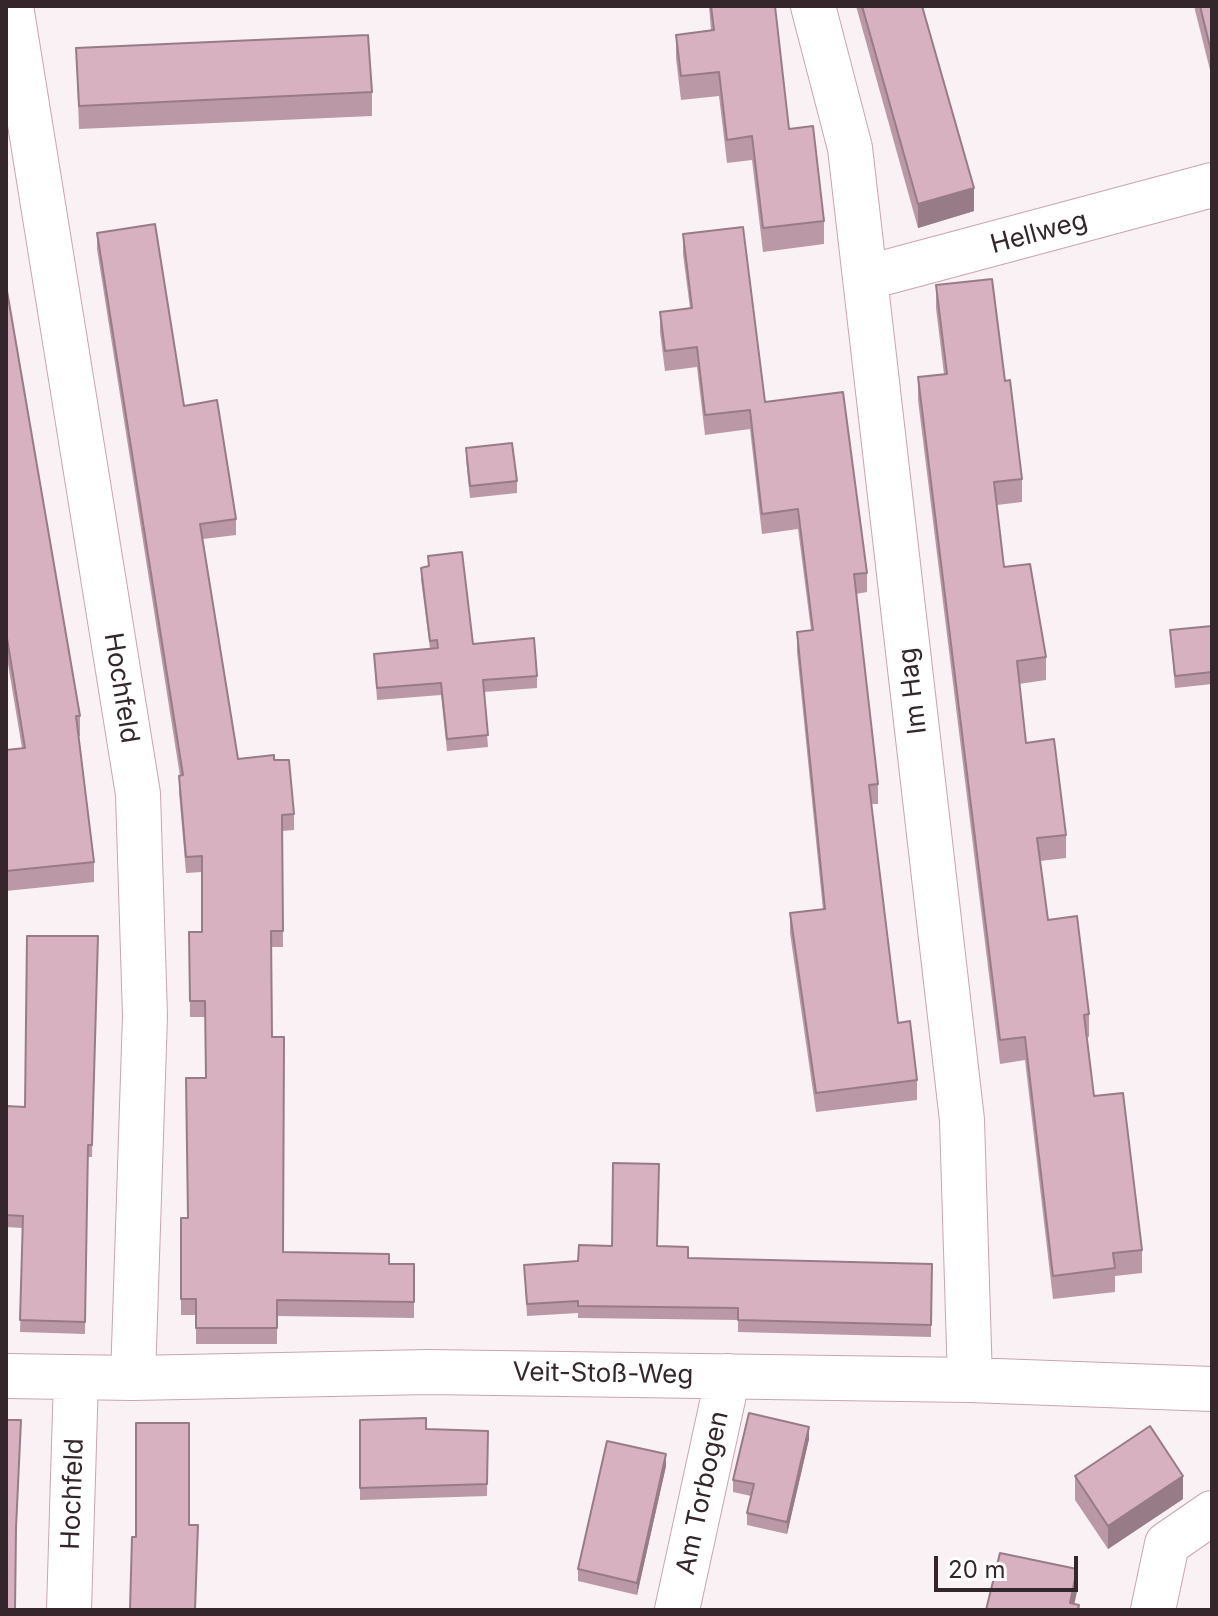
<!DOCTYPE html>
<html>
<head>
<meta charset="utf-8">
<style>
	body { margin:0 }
	#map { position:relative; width:1218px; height:1616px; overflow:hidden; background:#faf1f4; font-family:Inter,sans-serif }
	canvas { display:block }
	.frame { position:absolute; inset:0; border:8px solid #35262c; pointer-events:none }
	.scale { position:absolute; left:934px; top:1556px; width:144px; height:36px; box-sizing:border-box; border:4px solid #35262c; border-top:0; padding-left:10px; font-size:24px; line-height:28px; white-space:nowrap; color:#35262c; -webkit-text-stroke:6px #fff; paint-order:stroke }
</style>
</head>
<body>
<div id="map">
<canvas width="1218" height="1616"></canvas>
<div class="frame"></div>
<div class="scale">20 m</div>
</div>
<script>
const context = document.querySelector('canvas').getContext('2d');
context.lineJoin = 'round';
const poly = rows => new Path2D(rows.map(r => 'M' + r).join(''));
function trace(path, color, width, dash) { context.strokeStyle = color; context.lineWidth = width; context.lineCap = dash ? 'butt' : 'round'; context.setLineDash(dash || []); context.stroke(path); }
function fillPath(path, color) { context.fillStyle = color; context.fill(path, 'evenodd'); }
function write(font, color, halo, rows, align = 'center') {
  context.font = font + ' Inter,sans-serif'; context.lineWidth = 6; context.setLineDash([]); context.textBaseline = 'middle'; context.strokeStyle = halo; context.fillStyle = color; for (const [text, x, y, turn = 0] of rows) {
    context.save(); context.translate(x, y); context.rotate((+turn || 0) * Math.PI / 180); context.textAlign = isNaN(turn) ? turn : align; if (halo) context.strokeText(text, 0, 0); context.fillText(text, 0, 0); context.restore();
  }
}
const minor = poly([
	[11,6,138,794,145,1016,133,1378],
	[813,6,850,148,962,1120,970,1380],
	[865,278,1212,185],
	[6,1376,133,1378,429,1372,970,1380,1212,1389],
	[69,1610,76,1378],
	[677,1610,728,1376],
	[1153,1610,1167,1544,1212,1513]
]);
const wall = poly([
	[709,6,775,6,789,129,824,221,824,244,763,252,752,160,727,163,719,96,681,100,676,58,676,35,711,30],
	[856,6,922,6,974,211,918,228],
	[1194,6,1212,6,1212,78],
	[76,48,372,92,372,116,79,129],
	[97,233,184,406,236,519,236,535,203,539,238,759,274,760,294,814,294,830,282,831,283,947,271,947,272,1037,283,1252,389,1264,414,1264,414,1318,277,1316,277,1344,196,1344,196,1315,181,1315,181,1218,188,1218,206,1078,205,1017,190,1017,189,932,202,932,202,872,186,873,179,792,179,776,180,776,97,249],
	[683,234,765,402,867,573,867,592,856,594,878,784,878,804,871,804,898,1023,917,1080,917,1100,816,1112,790,933,790,913,823,910,797,652,797,632,811,630,798,529,762,534,750,429,705,435,697,367,665,371,660,332,660,312,690,308,683,254],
	[6,285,80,716,80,736,79,736,94,862,94,882,6,891,6,750,22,748,6,652],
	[936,285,1005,381,1022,479,1022,502,997,505,1004,567,1046,657,1046,680,1019,684,1026,743,1066,835,1066,858,1040,861,1048,920,1089,1014,1089,1037,1087,1037,1094,1096,1142,1250,1142,1273,1115,1276,1115,1292,1053,1299,1025,1060,1000,1064,918,400,918,377,944,374,936,308],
	[466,448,517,481,517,493,470,498,466,460],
	[428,556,473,644,537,676,537,688,484,692,488,747,447,751,441,695,377,700,374,654,430,649,421,579,421,568,428,567],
	[1212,626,1212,684,1175,688,1170,630],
	[98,936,92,1157,88,1157,85,1334,20,1332,23,1228,6,1227,6,1106,25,1107],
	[657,1246,688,1258,932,1264,931,1337,738,1332,738,1320,578,1318,578,1313,527,1316,524,1265,578,1261],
	[360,1420,426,1429,488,1431,487,1496,360,1500],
	[809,1439,787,1534,747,1525,747,1513,751,1496,733,1492,733,1480],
	[666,1466,637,1595,578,1581,578,1569],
	[1075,1476,1183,1499,1108,1549,1075,1500]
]);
const shadedWall = poly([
	[974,188,974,211,918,228,918,204],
	[809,1427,809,1439,787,1534,787,1522],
	[666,1454,666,1466,637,1595,637,1583],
	[1183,1476,1183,1499,1108,1549,1108,1526],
	[1077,1569,1077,1592,1073,1610,1070,1603]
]);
const building = poly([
	[711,6,775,6,789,129,813,126,824,221,763,228,752,136,727,140,719,72,681,76,676,35,714,30,711,6],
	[862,6,922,6,974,188,918,204,862,6],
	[1200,6,1212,6,1212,55,1200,6],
	[368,35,372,92,79,106,76,48,368,35],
	[155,224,184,406,217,400,229,475,236,519,200,524,238,759,274,755,274,760,289,760,294,814,282,815,283,931,271,931,272,1037,284,1037,283,1252,389,1254,389,1264,414,1264,414,1302,277,1300,277,1328,196,1328,196,1299,181,1299,181,1218,188,1218,186,1078,206,1078,205,1001,190,1001,189,932,202,932,202,856,186,857,179,776,183,775,97,233,155,224],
	[743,227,765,402,843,392,867,573,854,574,878,784,869,785,898,1023,910,1021,917,1080,816,1093,790,913,825,909,797,632,813,630,798,509,762,514,750,410,705,415,697,347,665,351,660,312,692,308,683,234,743,227],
	[992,279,1005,381,1010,380,1022,479,994,482,1004,567,1030,564,1046,657,1017,661,1026,743,1054,739,1066,835,1037,838,1048,920,1077,916,1089,1014,1084,1015,1094,1096,1123,1093,1142,1250,1113,1253,1115,1268,1053,1276,1025,1037,1000,1040,918,377,947,374,936,285,992,279],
	[6,285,80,716,76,716,94,862,6,871,6,750,25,748,6,632,6,285],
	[512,443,517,481,470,486,466,448,512,443],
	[462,552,473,644,534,638,537,676,483,680,488,735,447,739,441,683,377,688,374,654,438,648,437,640,430,641,421,568,429,566,428,556,462,552],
	[1212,626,1212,672,1175,676,1170,630,1212,626],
	[27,936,98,936,92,1145,88,1145,85,1322,20,1320,23,1216,6,1215,6,1106,25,1107,27,936],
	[613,1163,659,1164,657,1246,688,1247,688,1258,932,1264,931,1325,738,1320,738,1308,578,1306,578,1301,527,1304,524,1265,578,1261,579,1245,612,1246,613,1163],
	[749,1413,809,1427,787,1522,747,1513,754,1484,733,1480,749,1413],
	[426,1418,426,1429,488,1431,487,1484,360,1488,360,1420,426,1418],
	[6,1420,21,1420,16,1528,15,1610,6,1610,6,1420],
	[136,1423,189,1423,189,1525,198,1525,195,1610,130,1610,132,1537,136,1537,136,1423],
	[1150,1426,1183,1476,1108,1526,1075,1476,1150,1426],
	[607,1441,666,1454,637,1583,578,1569,607,1441],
	[1000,1553,1077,1569,1070,1603,1079,1605,1078,1610,986,1610,1000,1553]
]);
const streetNames = [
	["Hellweg",1039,233,-15],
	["Hochfeld",121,688,81],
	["Im Hag",913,691,-97],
	["Veit-Stoß-Weg",603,1374,1],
	["Am Torbogen",703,1493,-78],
	["Hochfeld",73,1494,-88]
];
trace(minor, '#cba4b4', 46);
trace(minor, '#fff', 44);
fillPath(wall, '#ba98a6');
fillPath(shadedWall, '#977c87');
fillPath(building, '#d8b1c1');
trace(building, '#977c87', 2);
write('26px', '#35262c', '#fff', streetNames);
</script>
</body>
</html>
